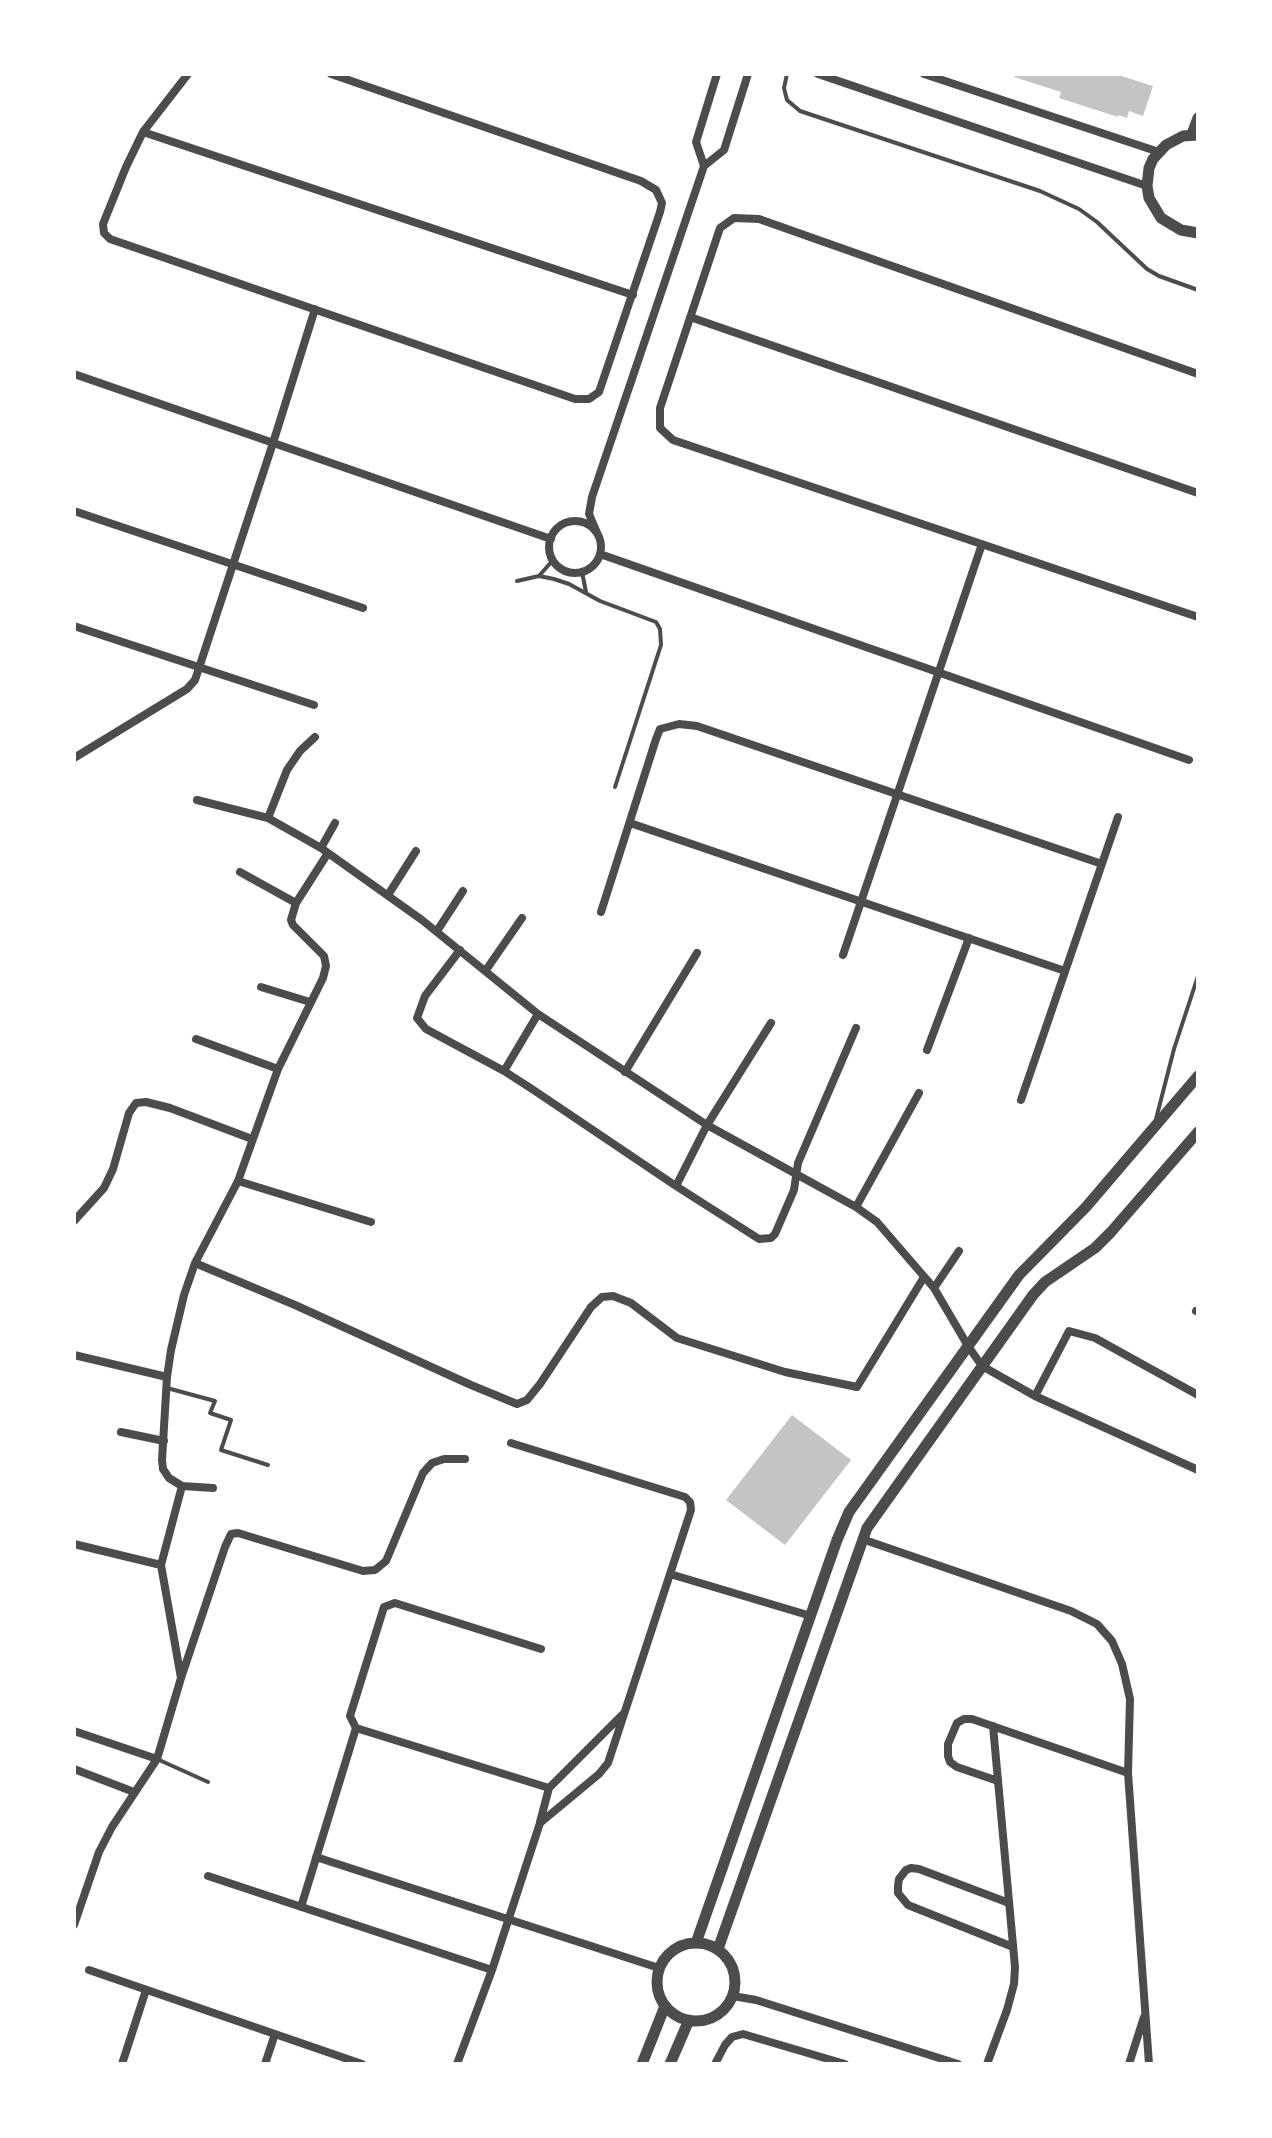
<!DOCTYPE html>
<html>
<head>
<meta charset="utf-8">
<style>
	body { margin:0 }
	#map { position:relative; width:1272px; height:2138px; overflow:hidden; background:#fff; font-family:"Noto Sans",sans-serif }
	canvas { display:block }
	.frame { position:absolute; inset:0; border:76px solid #fff; pointer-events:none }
</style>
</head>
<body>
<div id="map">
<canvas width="1272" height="2138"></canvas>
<div class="frame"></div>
</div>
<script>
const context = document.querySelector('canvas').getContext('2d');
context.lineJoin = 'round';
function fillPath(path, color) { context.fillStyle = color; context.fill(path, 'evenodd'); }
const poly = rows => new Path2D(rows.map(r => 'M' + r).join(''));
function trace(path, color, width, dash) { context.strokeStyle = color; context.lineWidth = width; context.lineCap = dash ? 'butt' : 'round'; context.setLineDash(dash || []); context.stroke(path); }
const building = poly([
	[1014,74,1115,74,1153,86,1143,116,1129,111,1127,118,1118,115,1118,117,1059,98,1061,92,1014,77],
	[792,1415,851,1460,785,1545,726,1500]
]);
const service = poly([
	[787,74,784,88,787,100,800,111,1040,191,1079,209,1097,222,1147,269,1159,276,1198,290],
	[582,572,586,592],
	[539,576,553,560],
	[517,581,539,576,554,579,569,584,600,601,656,622,660,629,661,645,615,787],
	[1156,1119,1174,1049,1198,976],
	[167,1388,215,1401,210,1413,231,1420,221,1450,268,1465],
	[157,1759,208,1782]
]);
const minor = poly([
	[188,74,143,132,126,167,103,224,104,233,110,239,575,399,589,399,599,392,660,212,662,203,656,190,641,181,331,74],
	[818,74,1147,186],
	[924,74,1159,152],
	[143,132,633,295],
	[704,166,696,142,717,74],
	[690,317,1198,493],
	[74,374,551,539],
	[1198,374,759,219,734,218,720,228,660,408,660,428,673,440,1198,617],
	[74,511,363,608],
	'549 547a26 26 0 1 1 52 0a26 26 0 1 1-52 0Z',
	[598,535,589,514,592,497,704,166,724,150,748,74],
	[600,554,1189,760],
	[74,626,314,705],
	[74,758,187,689,195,680,273,443,315,309],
	[197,800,268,818,321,848,422,920,538,1014,707,1125,856,1207,877,1222,934,1288,968,1346,982,1366,1035,1396,1198,1470],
	[268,818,287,770,300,751,315,737],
	[630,823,1065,971],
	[321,848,335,823],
	[240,872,296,903],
	[388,895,416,851],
	[601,912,656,739,660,729,679,724,697,726,1102,864],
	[437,931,463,891],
	[460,950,425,996,417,1018,426,1029,504,1071,532,1089,676,1186,759,1239,771,1238,775,1234,794,1190,798,1163,856,1028],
	[843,955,982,544],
	[486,970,522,918],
	[261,987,310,1002],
	[196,1039,278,1069],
	[927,1050,969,938],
	[504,1071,538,1014],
	[625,1072,697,953],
	[1021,1100,1118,817],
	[238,1181,371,1222],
	[676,1186,707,1125,771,1023],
	[856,1207,919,1093],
	[74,1221,104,1188,113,1169,129,1113,136,1103,146,1102,170,1108,252,1139],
	[195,1263,295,1305,471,1385,517,1404,527,1400,540,1384,591,1307,602,1297,613,1296,631,1303,677,1338,785,1372,857,1387,924,1277],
	[934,1288,959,1251],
	[1196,1311,1198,1312],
	[74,1355,167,1377],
	[1035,1396,1069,1331,1095,1338,1198,1395],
	[121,1432,164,1441],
	[182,1486,213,1488],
	[862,1539,1071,1611,1097,1624,1112,1641,1122,1664,1130,1699,1128,1773,1149,2064],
	[74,1544,161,1565],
	[670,1574,811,1616],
	[181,1678,161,1565,182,1486,169,1478,163,1469,162,1460,167,1377,171,1350,184,1295,195,1263,238,1181,278,1069,323,978,326,966,324,956,293,925,291,920,296,903,328,853],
	[356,1728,549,1788],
	[74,1731,157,1759],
	[74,1769,134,1792],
	[998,1781,957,1767,950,1762,948,1756,948,1744,957,1723,964,1719,972,1719,1128,1773],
	[540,1822,549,1788,622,1715],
	[316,1857,659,1968],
	[208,1876,492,1970],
	[1009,1903,919,1869,911,1868,906,1870,899,1879,898,1886,898,1893,908,1905,1013,1947],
	[301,1907,356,1728,350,1716,384,1607,395,1603,541,1649],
	[74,1925,99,1852,112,1827,157,1759,181,1678,225,1547,231,1534,238,1533,363,1571,375,1570,386,1561,423,1473,432,1463,444,1459,465,1459],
	[89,1970,362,2064],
	[733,1996,756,2000,958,2064],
	[122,2064,146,1990],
	[265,2064,275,2034],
	[457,2064,492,1970,540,1823,599,1774,608,1763,691,1510,690,1502,685,1497,511,1443],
	[715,2064,725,2045,732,2037,743,2034,845,2064],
	[987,2064,1007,2010,1014,1984,1015,1967,993,1726],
	[1129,2064,1144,2017]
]);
const tertiary = poly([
	[1192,134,1198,118],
	[1198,135,1183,136,1166,145,1153,159,1149,168,1147,186,1149,198,1161,218,1181,230,1198,233],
	'657 1982a39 39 0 1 1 78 0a39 39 0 1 1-78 0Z',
	[696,1943,837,1540,849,1512,1019,1275,1086,1207,1198,1076],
	[718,1949,867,1528,1033,1295,1045,1282,1095,1248,1111,1232,1198,1132],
	[642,2064,665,2006],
	[670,2064,689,2020]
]);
fillPath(building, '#c4c4c4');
trace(service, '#4c4c4c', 4);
trace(minor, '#4c4c4c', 8);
trace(tertiary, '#4c4c4c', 11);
</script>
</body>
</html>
